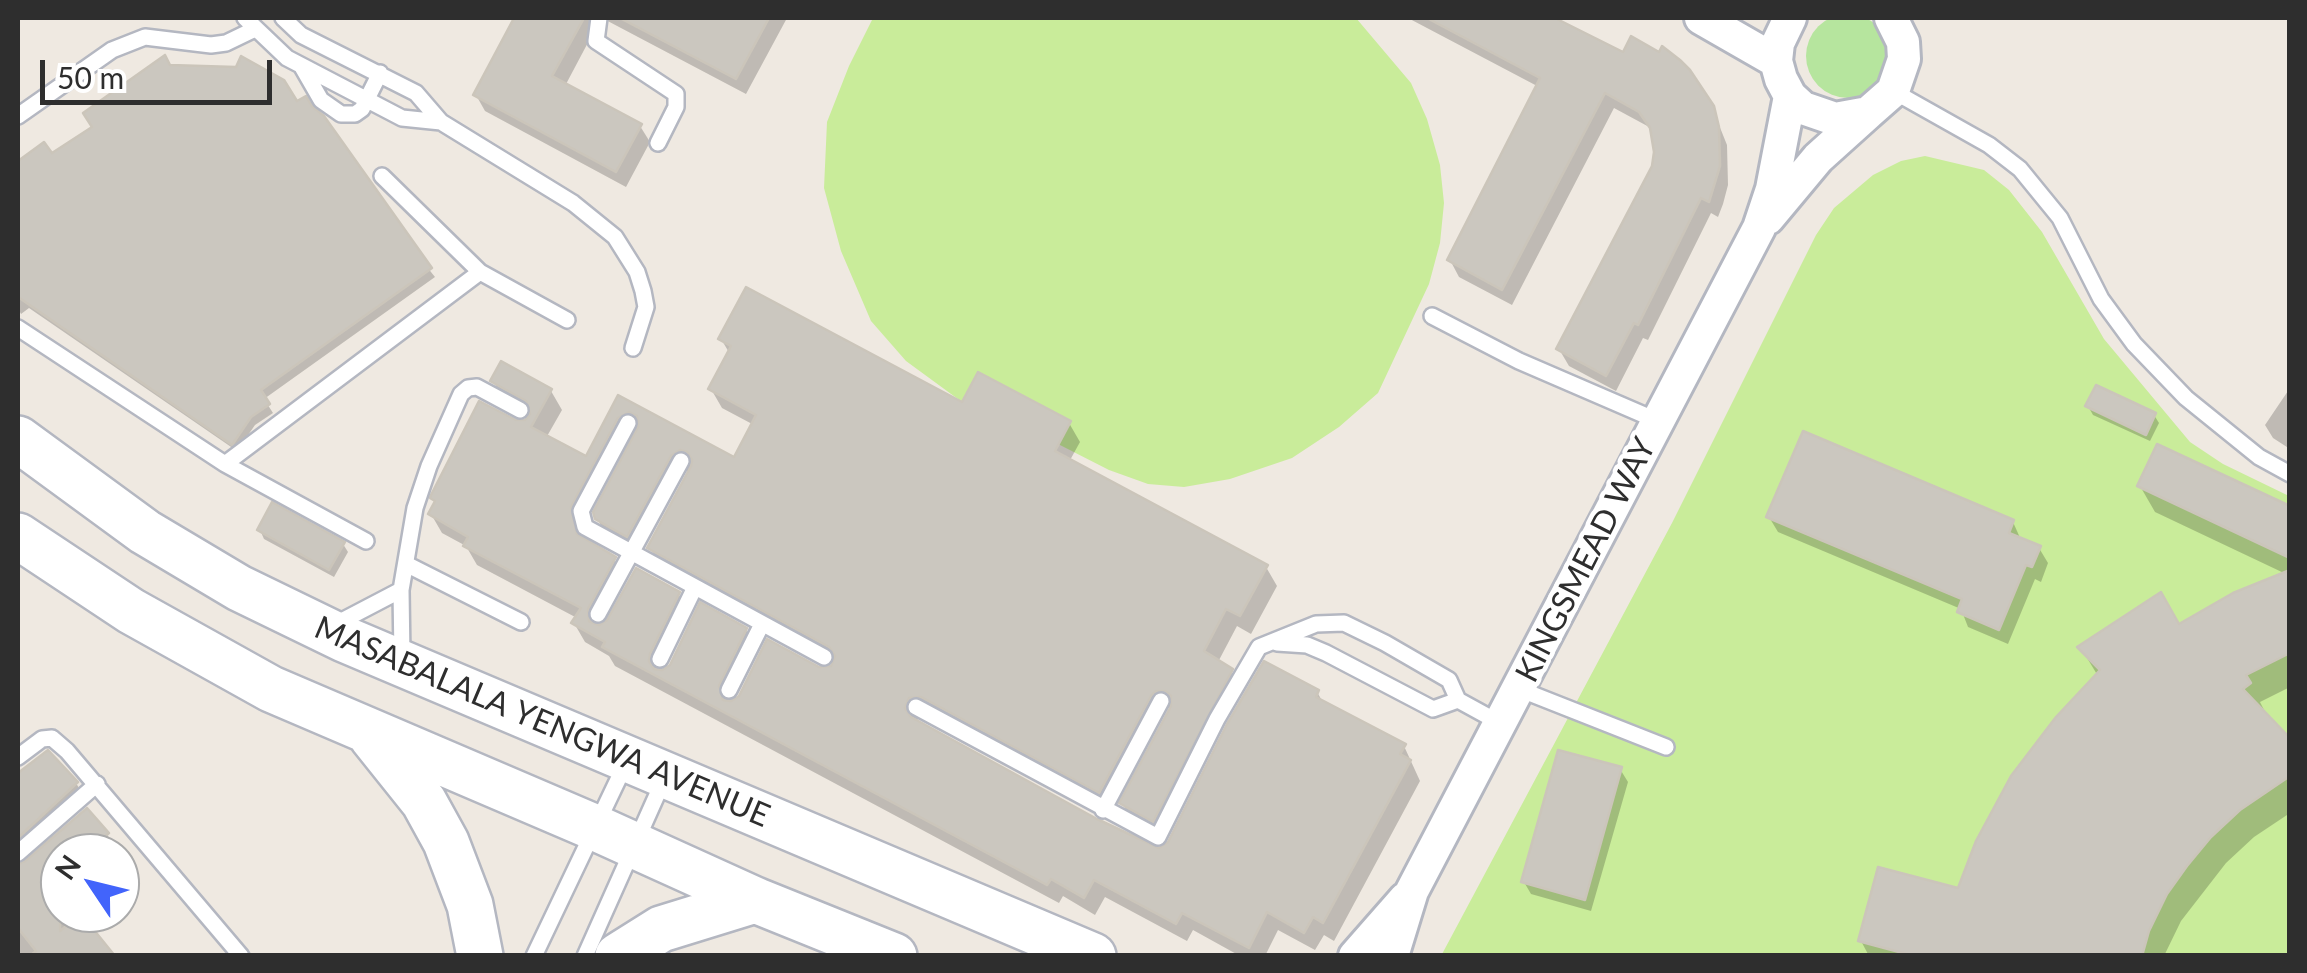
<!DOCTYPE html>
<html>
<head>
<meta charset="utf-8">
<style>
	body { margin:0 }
	#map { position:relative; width:2307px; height:973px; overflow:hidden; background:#efe9e1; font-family:Lato,sans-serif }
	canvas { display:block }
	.frame { position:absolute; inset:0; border:20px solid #2e2e2e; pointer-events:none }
	.north { position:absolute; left:40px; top:833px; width:100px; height:100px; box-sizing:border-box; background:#fff; border:2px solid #ababab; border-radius:50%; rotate:305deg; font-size:28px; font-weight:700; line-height:40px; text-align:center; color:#2e2e2e }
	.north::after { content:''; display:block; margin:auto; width:35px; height:45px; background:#4264fb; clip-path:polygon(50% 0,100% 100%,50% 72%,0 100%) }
	.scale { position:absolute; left:40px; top:60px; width:232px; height:45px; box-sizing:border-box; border:5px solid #2e2e2e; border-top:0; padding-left:12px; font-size:30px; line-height:35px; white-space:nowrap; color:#2e2e2e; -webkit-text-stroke:8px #fff; paint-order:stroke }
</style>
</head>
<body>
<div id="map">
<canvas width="2307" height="973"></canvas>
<div class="frame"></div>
<div class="north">N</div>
<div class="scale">50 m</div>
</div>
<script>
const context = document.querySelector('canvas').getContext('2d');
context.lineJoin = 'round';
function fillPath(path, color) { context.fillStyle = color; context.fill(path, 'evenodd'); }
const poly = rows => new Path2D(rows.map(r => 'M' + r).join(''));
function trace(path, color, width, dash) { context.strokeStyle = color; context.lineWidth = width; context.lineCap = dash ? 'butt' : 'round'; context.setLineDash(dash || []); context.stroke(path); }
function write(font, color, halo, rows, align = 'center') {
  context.font = font + ' Lato,sans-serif'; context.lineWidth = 9; context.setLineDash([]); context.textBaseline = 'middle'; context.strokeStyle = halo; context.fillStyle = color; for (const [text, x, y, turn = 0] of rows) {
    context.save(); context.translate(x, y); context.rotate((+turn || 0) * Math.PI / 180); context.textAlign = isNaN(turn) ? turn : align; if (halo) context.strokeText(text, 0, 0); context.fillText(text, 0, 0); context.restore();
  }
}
const green = poly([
	'1806 56a42 42 0 1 1 84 0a42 42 0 1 1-84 0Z'
]);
const pitch = poly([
	[873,18,1356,18,1411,83,1427,119,1440,165,1444,203,1440,243,1429,284,1378,393,1339,427,1292,458,1230,479,1184,487,1148,484,1109,470,1058,444,962,402,906,361,871,321,841,251,824,188,827,122,849,66],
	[1925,156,1984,170,2009,190,2042,232,2104,339,2190,442,2223,464,2289,496,2289,955,1441,956,1672,523,1816,235,1834,208,1873,175,1901,161]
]);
const shadow = poly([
	[517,18,601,18,565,86,640,126,650,142,626,187,485,111,476,95],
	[602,18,787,18,746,94],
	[1408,18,1550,18,1624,56,1713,110,1727,145,1728,185,1723,204,1718,217,1711,213,1648,340,1643,338,1616,391,1569,366,1559,349,1655,167,1656,138,1651,128,1614,108,1512,305,1459,277,1450,260,1539,87],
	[169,68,297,105,435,277,264,399,273,413,255,425,237,451,29,308,21,314,18,308,18,164,43,145,52,157,94,128],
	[721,339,963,405,1069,423,1080,442,1069,462,1266,567,1277,586,1251,634,1237,626,1218,662,1231,671,1242,690,1164,839,1133,822,1122,803,1175,702,1161,715,1110,810,926,714,914,722,1096,822,1158,851,1170,844,1317,692,1324,704,1404,746,1420,781,1334,941,1324,935,1315,950,1278,930,1265,956,1240,956,1193,930,1187,941,1105,897,1095,915,1063,896,1059,903,615,666,609,656,585,642,574,623,577,618,477,565,466,546,442,533,431,514,436,503,433,498,515,423,526,422,533,416,504,400,493,381,551,391,562,410,546,438,587,460,619,398,735,460,754,425,722,408,711,389,730,354],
	[635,429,639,432,597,519,609,538,638,555,686,471,690,473,650,548,661,567,835,662,832,668,818,669,729,705,757,649,746,630,659,675,689,613,678,593,598,629,625,578,614,559,581,540,581,526],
	[2290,388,2290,449,2273,438,2265,425],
	[2088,406,2154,415,2159,423,2150,441,2093,415],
	[2140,486,2290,509,2290,687,2260,702,2264,710,2261,712,2290,742,2290,813,2254,837,2226,863,2181,921,2164,956,1869,956,1861,941,1959,891,2098,676,2081,648,2179,627,2286,574,2155,512],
	[1769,517,2013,522,2021,540,2039,548,2048,563,2041,582,2035,579,2008,644,1968,627,1961,609,1778,532],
	[260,530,343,544,348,552,334,577,264,539],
	[46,753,76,783,86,800,18,863,18,778],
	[1620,769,1628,782,1591,911,1531,894,1524,882],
	[107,834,116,851,114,853,60,853,60,913,77,913,112,956,18,956,18,866]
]);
const building = poly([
	[514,18,584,18,552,76,642,124,616,172,473,95,514,18],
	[620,18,769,18,736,79,620,18],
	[1427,18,1555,18,1623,52,1631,36,1659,52,1662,46,1680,60,1690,70,1714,106,1719,127,1720,166,1709,202,1701,198,1638,325,1634,323,1606,376,1556,349,1652,166,1654,152,1650,128,1639,112,1605,93,1502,290,1447,260,1540,78,1427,18],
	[165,55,170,65,236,67,241,56,284,80,297,101,306,96,312,106,324,116,432,268,261,390,270,404,251,417,232,445,18,297,18,161,44,142,52,153,92,127,83,113,165,55],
	[746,287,962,402,978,372,1071,421,1055,451,1268,565,1240,616,1226,609,1204,651,1233,669,1153,822,1119,803,1171,706,1171,696,1165,691,1156,691,1151,696,1099,793,921,697,909,698,905,708,911,717,1097,819,1159,848,1168,842,1227,724,1264,661,1319,690,1316,697,1406,744,1400,754,1411,760,1323,923,1313,917,1304,933,1267,912,1249,948,1182,913,1176,924,1094,880,1084,898,1051,879,1047,885,602,647,605,642,571,623,581,608,463,546,468,537,428,514,435,501,430,498,431,495,479,401,516,420,525,420,530,414,526,401,490,381,501,361,552,389,531,427,586,456,618,395,734,457,756,415,708,389,731,346,718,339,746,287],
	[629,412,637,416,638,427,593,512,595,519,627,537,671,456,680,450,687,452,692,460,691,466,647,548,829,647,835,656,831,666,819,667,767,639,739,696,731,701,723,700,719,686,747,628,700,602,670,665,662,670,654,669,649,661,650,654,680,592,636,568,607,620,599,625,589,621,588,609,616,557,577,534,571,507,618,418,629,412],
	[2096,385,2156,413,2146,435,2085,406,2096,385],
	[1803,431,2014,520,2009,533,2041,546,2032,567,2026,565,1999,630,1957,612,1962,599,1766,517,1803,431],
	[2157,444,2290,506,2290,558,2137,486,2157,444],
	[272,502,345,542,329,570,257,530,272,502],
	[2290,570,2290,653,2246,675,2251,683,2243,689,2290,738,2290,776,2240,810,2211,837,2187,866,2167,894,2149,931,2142,956,1914,956,1858,941,1878,867,1958,888,1976,841,2011,776,2056,717,2100,670,2077,647,2161,592,2179,624,2233,593,2290,570],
	[48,750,78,782,18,838,18,773,48,750],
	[1558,750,1622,767,1585,900,1521,882,1558,750],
	[87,808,109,833,86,853,60,853,60,931,81,914,115,956,30,956,36,951,18,928,18,864,25,861,87,808]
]);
const lane = poly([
	[245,18,287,58,402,118,441,122],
	[283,18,301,35,416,93,441,122,573,203,615,237,637,272,643,291,646,307,633,348],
	[599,18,596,41,676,94,676,107,658,143],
	[302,67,321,100,341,114,355,114,362,109,380,73],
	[1893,91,1989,145,2020,169,2060,218,2101,299,2134,344,2186,398,2259,457,2290,474],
	[18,116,112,50,145,37,211,45,226,43,255,29],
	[382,176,480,272,567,320],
	[1432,316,1519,361,1658,421],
	[18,328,225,464,480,272],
	[628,423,581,511,585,527,824,657],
	[225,464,366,541],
	[406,564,521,622],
	[598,614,681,461],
	[334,625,401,590],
	[1277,643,1307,645,1326,653,1433,709,1458,700],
	[402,658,401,590,415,508,429,466,461,394,468,388,477,387,520,410],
	[660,659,695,587],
	[1519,689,1666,747],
	[729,690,762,624],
	[916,707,1158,837,1217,719,1259,647,1316,624,1344,623,1385,643,1449,680,1458,700,1500,723],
	[18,757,42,739,52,738,67,751,241,956],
	[1103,810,1161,701],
	[18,853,97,784],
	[534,956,625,765],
	[585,956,665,777]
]);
const street = poly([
	[1701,18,1776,61],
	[1790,18,1778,43,1776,61,1781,79,1790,96,1803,108,1835,119,1868,113,1893,91,1904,59,1903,42,1891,18],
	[1768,218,1818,158,1868,113],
	[1355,956,1405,899],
	[1392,956,1412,891,1759,228,1772,189,1790,96]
]);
const secondary = poly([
	[18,439,145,532,239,588,344,639,1093,956],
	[18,536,131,611,271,689,596,828,755,900,894,956],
	[372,737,424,802,446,842,470,905,480,956],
	[618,956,661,929,755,900]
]);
const streetNames = [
	["KINGSMEAD WAY",1586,560,-63],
	["MASABALALA YENGWA AVENUE",542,722,23]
];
fillPath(green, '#b6e59e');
fillPath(pitch, '#c9ec9a');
fillPath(shadow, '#0003');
fillPath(building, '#cbc7bf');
trace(building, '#cbc5ba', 2.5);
trace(lane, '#b4b7c1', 20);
trace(street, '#b4b7c1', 38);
trace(secondary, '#b4b7c1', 50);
trace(lane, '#fff', 15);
trace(street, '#fff', 32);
trace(secondary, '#fff', 45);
write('32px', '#2e2e2e', '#fff', streetNames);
</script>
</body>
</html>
